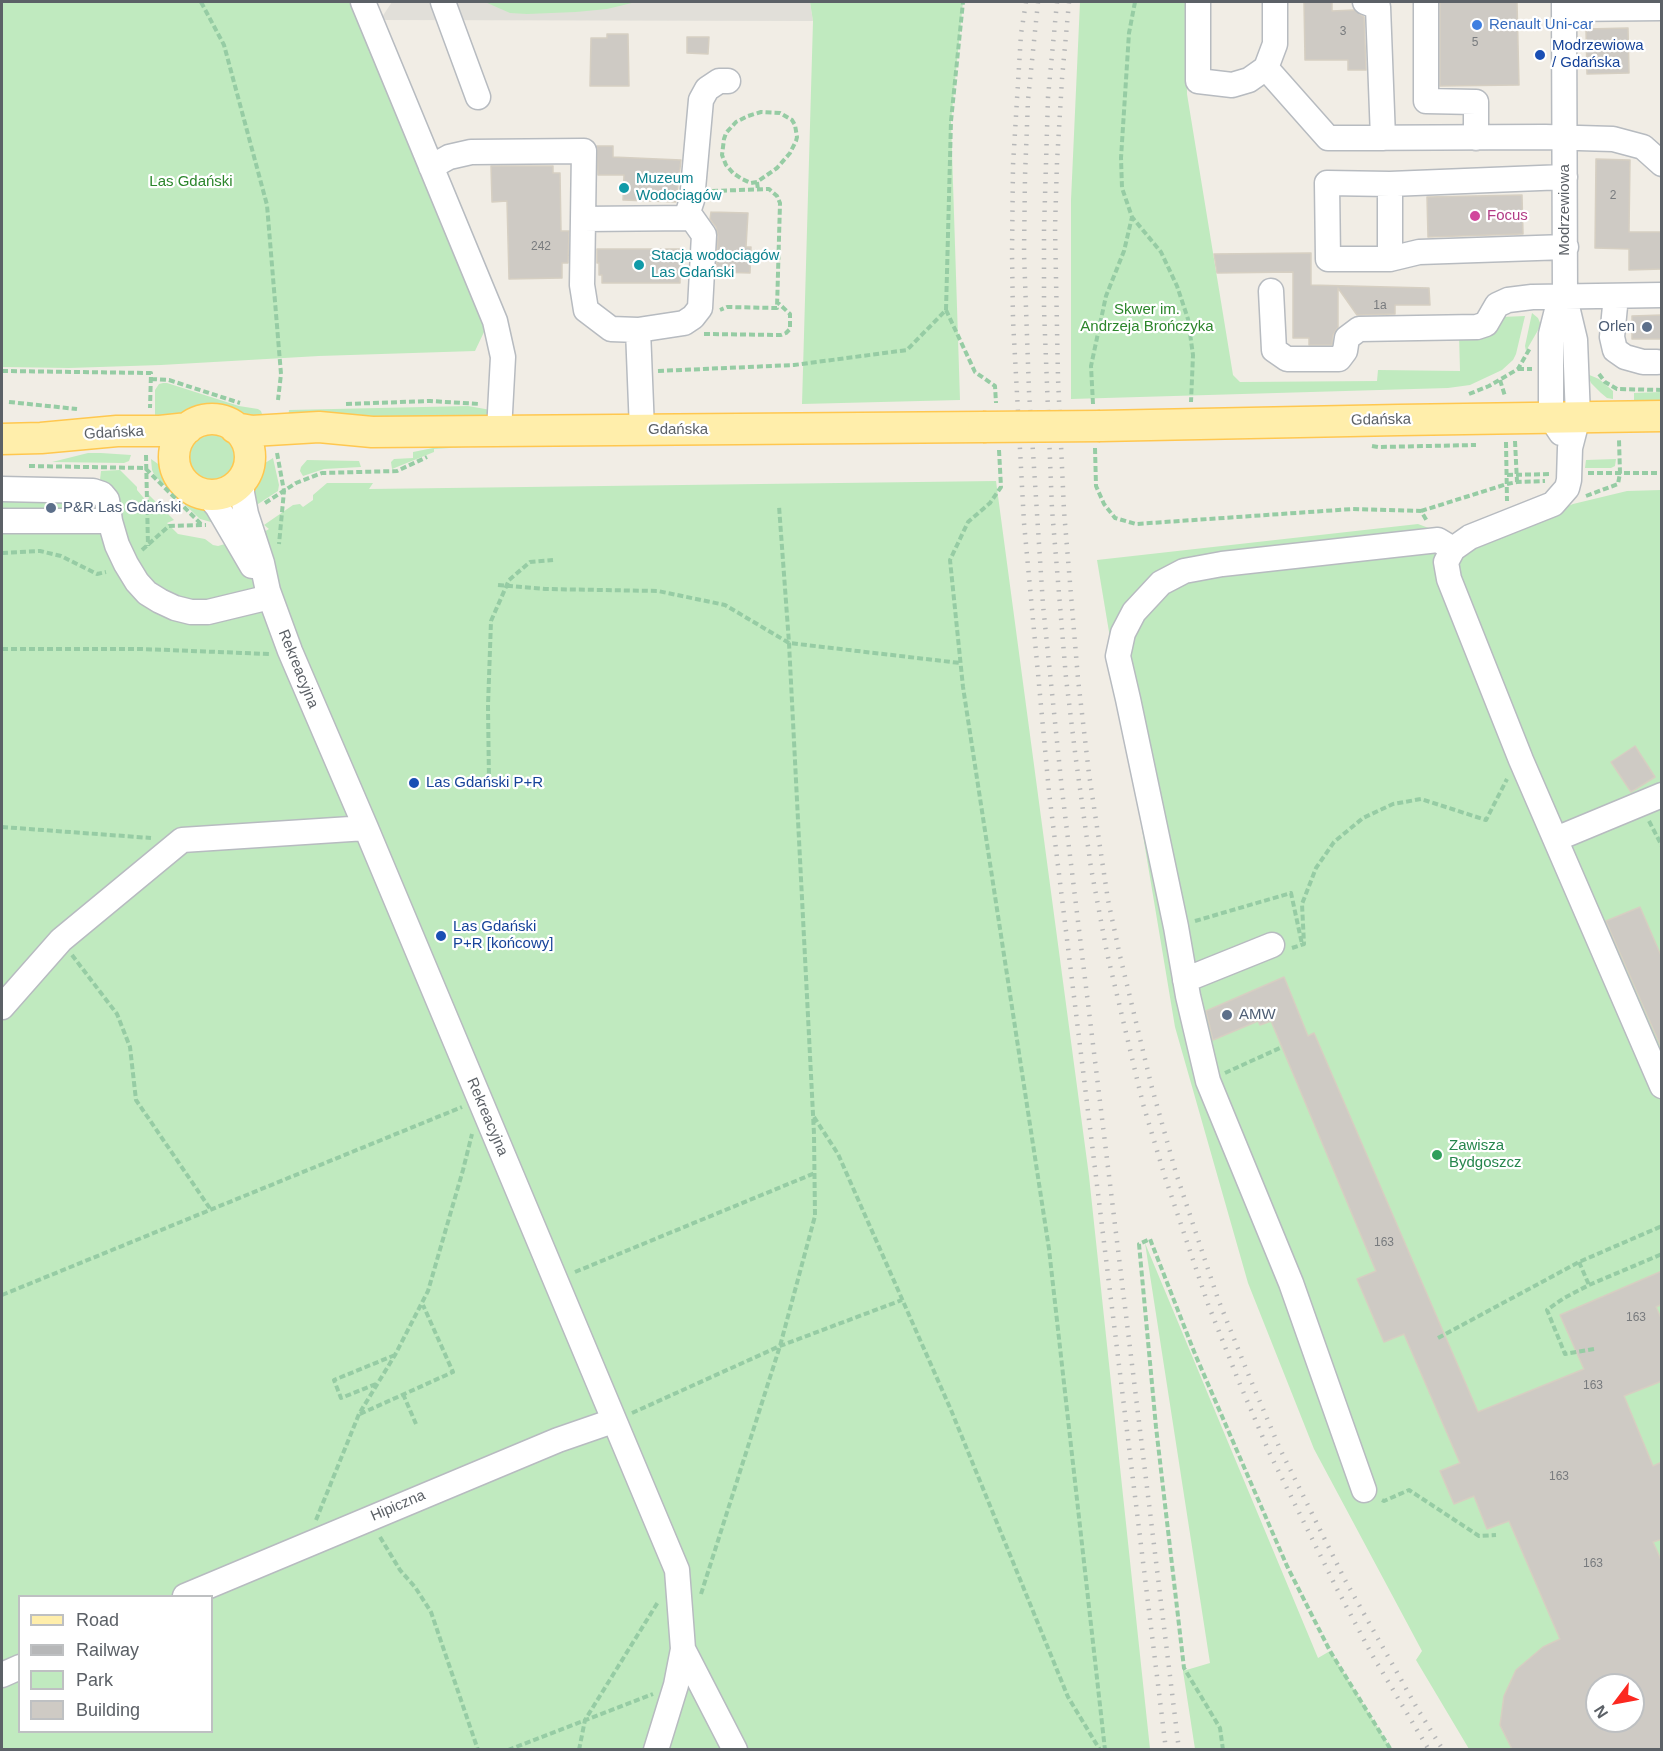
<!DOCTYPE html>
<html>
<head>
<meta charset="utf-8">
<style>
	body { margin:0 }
	#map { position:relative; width:1663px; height:1751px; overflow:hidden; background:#f1ede5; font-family:Arial,sans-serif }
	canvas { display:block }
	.frame { position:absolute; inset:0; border:3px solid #5c6167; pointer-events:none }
	.legend { position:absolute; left:18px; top:1595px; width:195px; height:138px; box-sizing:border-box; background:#fff; border:2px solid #bec0c2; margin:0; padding:8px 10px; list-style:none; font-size:18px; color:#5c6167 }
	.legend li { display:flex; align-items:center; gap:12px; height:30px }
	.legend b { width:30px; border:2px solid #bec0c2 }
	.north { position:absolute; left:1585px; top:1673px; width:60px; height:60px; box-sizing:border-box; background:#fff; border:2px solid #bec0c2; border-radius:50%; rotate:238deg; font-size:16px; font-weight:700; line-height:24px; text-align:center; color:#5c6167 }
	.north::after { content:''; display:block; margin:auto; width:21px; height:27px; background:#fc2820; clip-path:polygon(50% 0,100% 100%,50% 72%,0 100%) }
</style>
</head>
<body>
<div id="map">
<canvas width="1663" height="1751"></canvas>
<div class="frame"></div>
<ul class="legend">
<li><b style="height:8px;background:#ffeeab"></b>Road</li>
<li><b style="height:8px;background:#b6b7b8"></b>Railway</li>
<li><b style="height:16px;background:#c0eabf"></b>Park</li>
<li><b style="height:16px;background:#cecac4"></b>Building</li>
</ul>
<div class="north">N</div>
</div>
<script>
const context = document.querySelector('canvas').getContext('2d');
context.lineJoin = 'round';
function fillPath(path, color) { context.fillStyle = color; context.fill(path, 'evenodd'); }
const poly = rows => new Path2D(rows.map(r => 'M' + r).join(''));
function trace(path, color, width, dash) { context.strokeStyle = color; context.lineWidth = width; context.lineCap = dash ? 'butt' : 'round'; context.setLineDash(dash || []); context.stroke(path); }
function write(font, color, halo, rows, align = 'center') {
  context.font = font + ' Arial,sans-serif'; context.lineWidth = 4.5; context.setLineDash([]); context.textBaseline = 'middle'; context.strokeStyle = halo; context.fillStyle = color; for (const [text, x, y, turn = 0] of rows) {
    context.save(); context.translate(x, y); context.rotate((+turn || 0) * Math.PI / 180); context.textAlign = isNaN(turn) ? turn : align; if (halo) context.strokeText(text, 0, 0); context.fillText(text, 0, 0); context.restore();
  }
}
const industrial = poly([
	[392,2,810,2,813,21,380,20]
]);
const green = poly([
	[2,2,356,2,478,296,484,332,475,351,319,356,161,365,69,368,2,367],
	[485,2,636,2,607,9,576,12,527,14,510,13],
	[810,2,963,2,951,121,960,400,802,404,813,21],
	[1080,2,1186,2,1187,94,1233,375,1240,382,1377,381,1378,370,1460,371,1459,334,1502,317,1525,316,1516,354,1513,360,1502,370,1470,385,1448,388,1071,399,1071,200],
	[1532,313,1538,318,1541,325,1526,351,1525,346],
	[1587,374,1599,379,1613,391,1613,399,1607,398,1601,393,1591,383],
	[163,383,167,383,239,406,258,409,261,411,265,423,244,422,223,412,215,412,197,414,182,420,155,423,155,390,159,384],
	[1661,392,1661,401,1634,401,1634,393],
	[468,406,491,410,490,413,481,420,288,419,289,410],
	'189 458a23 23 0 1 1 46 0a23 23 0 1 1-46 0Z',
	[560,441,434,449,434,452,392,469,391,462,394,459,413,458,413,452,443,446],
	[88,453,101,453,131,455,129,461,124,463,52,462],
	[273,458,279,485,278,491,255,506,249,495,253,479,265,463],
	[151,459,161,466,181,492,204,505,218,520,211,522,200,519,155,476,152,470],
	[1616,459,1615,466,1611,468,1585,468,1586,460],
	[307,460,359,461,361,467,324,469,303,476,300,471,301,467],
	[120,470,137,487,137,490,148,503,149,495,174,520,167,523,178,534,205,539,213,545,218,546,260,534,269,529,264,525,293,505,300,504,303,507,313,500,313,495,327,483,373,483,369,489,996,481,1089,1176,1150,1749,2,1750,2,480,100,480,101,471],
	[20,1596,212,1596,212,1732,20,1732],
	[1661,490,1661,1749,1469,1749,1416,1660,1422,1651,1314,1449,1248,1283,1175,1027,1097,560,1418,524,1474,545,1573,504,1627,491],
	[1597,1685,1633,1685,1633,1721,1597,1721],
	[1145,1243,1318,1658,1330,1651,1391,1749,1195,1749,1183,1671,1210,1663]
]);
const building = poly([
	[1304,2,1332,2,1332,11,1354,10,1364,17,1366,70,1348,70,1348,60,1305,60,1304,2],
	[1440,2,1517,2,1519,85,1440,86,1440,2],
	[1628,28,1629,73,1587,74,1586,29,1628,28],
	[607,34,628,34,629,86,590,86,591,38,607,38,607,34],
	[687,37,709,37,708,54,687,53,687,37],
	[597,146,613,146,613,157,681,160,676,202,623,200,624,175,598,175,597,146],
	[1596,159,1630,160,1629,232,1662,232,1662,269,1629,270,1629,249,1595,248,1596,159],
	[491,166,553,166,553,173,560,173,561,231,569,231,568,263,562,263,562,278,509,279,507,201,492,202,491,166],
	[1522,195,1523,234,1428,237,1427,197,1522,195],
	[711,212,748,213,746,247,751,247,750,273,716,272,718,236,716,227,710,219,711,212],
	[597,249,680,249,680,283,602,283,602,275,599,275,599,263,597,263,597,249],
	[1311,253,1311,285,1429,288,1430,305,1395,305,1395,314,1357,315,1338,288,1338,327,1333,335,1332,345,1309,345,1309,338,1293,338,1293,272,1217,273,1214,254,1311,253],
	[1662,315,1662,339,1632,339,1632,316,1662,315],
	[1635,746,1655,777,1631,792,1611,762,1635,746],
	[1640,907,1662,958,1662,1049,1606,921,1640,907],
	[1284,977,1308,1036,1314,1033,1478,1412,1584,1369,1560,1315,1662,1271,1662,1304,1656,1307,1662,1320,1662,1381,1624,1396,1653,1466,1662,1462,1662,1539,1653,1542,1662,1562,1662,1749,1512,1749,1500,1725,1504,1696,1516,1670,1543,1647,1560,1639,1509,1521,1487,1529,1474,1496,1454,1504,1440,1471,1460,1463,1404,1334,1384,1342,1357,1279,1376,1271,1271,1021,1260,1025,1258,1021,1213,1040,1206,1011,1284,977],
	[1597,1685,1633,1685,1633,1721,1597,1721,1597,1685]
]);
const path = poly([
	[201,2,224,45,267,205,281,374,278,400],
	[1135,2,1129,33,1121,158,1122,188,1132,217,1161,252,1177,286,1188,319,1193,355,1191,402],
	[757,182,751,183,742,179,733,173,726,165,722,155,724,139,726,133,736,122,748,116,761,112,780,113,792,120,795,125,797,137,796,141,790,153,777,168,757,182,758,190],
	[712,191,769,189,777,196,780,203,777,308,727,307,720,310],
	[946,310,975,372,995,386,996,403],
	[704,334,781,335,786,333,790,329,790,314,777,302],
	[1518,369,1532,369],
	[2,371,151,373,150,408],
	[658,371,794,365,907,350,946,310,951,121,963,2],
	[1599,374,1605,382,1617,389,1662,390],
	[151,379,169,380,240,403],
	[1500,380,1505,396],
	[1469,394,1489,386,1518,369,1530,348],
	[9,402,77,409],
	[346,404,430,401,480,404],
	[1093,404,1091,366,1106,296,1124,251,1132,217],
	[1515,441,1517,482],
	[1506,442,1507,501],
	[1372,446,1378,447,1476,445],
	[1095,448,1096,486,1104,504,1115,518,1136,524,1353,509,1421,511,1427,521],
	[999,450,1001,487,990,503,968,522,950,560,963,687,1049,1249,1105,1750],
	[277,453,284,491,279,544],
	[146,455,148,546],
	[29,466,145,468,202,525],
	[1588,473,1662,473],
	[1507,475,1551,474],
	[1586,496,1618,484,1620,473,1619,440],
	[265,503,296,483,322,473,397,471,427,457],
	[1421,511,1507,484,1517,482,1545,481],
	[142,550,169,526,206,525],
	[2,553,40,551,61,556,97,574,106,572],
	[498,585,545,589,658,591,725,605,789,643,960,663],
	[2,649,142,649,269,654],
	[489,783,488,706,491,621,509,580,530,562,553,560],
	[1649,821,1662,846],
	[2,827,151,838],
	[1195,921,1291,893,1302,944],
	[1292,948,1304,944,1302,904,1316,868,1334,842,1363,818,1393,804,1421,799,1486,820,1507,779],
	[72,955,117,1014,130,1047,136,1100,211,1210],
	[1225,1073,1282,1047],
	[814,1117,838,1154,951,1410,1068,1697,1100,1750],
	[1579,1262,1589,1285],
	[575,1272,815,1173],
	[2,1295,462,1107],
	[1438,1338,1579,1262,1662,1226],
	[1594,1349,1565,1354,1547,1310,1564,1298,1589,1285,1662,1254],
	[376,1384,341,1398,334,1380,395,1355],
	[403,1394,416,1424],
	[632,1413,780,1346,902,1300],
	[360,1414,453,1372,423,1305],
	[1382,1500,1384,1501,1409,1490,1479,1536,1496,1535],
	[316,1520,359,1414,395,1355,428,1291,463,1170,472,1134],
	[380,1537,400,1570,415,1587,431,1612,478,1750],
	[701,1594,780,1346,815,1216,814,1134,789,643,779,506],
	[508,1750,653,1694],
	[579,1750,585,1720,658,1602],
	[1223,1750,1220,1728,1184,1668,1156,1427,1139,1244,1150,1239,1195,1354,1287,1566,1330,1651,1391,1750]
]);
const minor = poly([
	[363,2,495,321,503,357,499,431],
	[443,2,478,97],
	[1198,2,1198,81,1232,85,1249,80,1266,68,1275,44,1275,2],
	[1365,2,1378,7,1383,138],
	[1426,2,1426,101,1476,102,1476,138],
	[1564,2,1565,298,1575,340,1578,417,1570,448,1569,480,1567,488,1553,504,1470,537,1453,549,1446,562,1449,579,1521,760,1662,1086],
	[1564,9,1662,8],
	[1266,68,1328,138,1545,137,1613,139,1643,147,1662,164],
	[431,167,449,157,471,152,584,151,583,219,582,285,586,310,611,329,638,330,684,323,693,317,700,308,704,235,692,218,583,219],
	[1327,183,1390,184,1390,259,1328,259,1327,183],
	[1390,184,1565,177],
	[686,218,692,200,701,100,707,89,719,81,728,81],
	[1390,259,1419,252,1566,247],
	[1271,291,1274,350,1287,359,1339,359,1345,351,1347,338,1359,329,1477,327,1486,324,1497,305,1508,300,1532,297,1662,295],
	[1616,296,1612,337,1615,350,1625,357,1643,362,1657,362],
	[638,330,642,430],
	[1561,433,1551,418,1551,334,1557,310,1565,298],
	[242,480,242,493,246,514,262,563,268,591,290,651,366,828,677,1570,683,1649,676,1685,656,1750],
	[2,489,93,491,102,494,107,500,110,521,117,545,126,564,137,582,147,593,160,601,175,608,191,612,208,612,270,597],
	[207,494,217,506,252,566],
	[2,521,110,521],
	[1556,839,1662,795],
	[1185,980,1272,945],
	[2,1007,61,940,182,840,366,828],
	[1364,1490,1291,1283,1208,1081,1188,996,1176,927,1128,699,1118,656,1123,633,1134,612,1161,583,1184,571,1222,564,1438,540,1453,549],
	[185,1596,558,1440,613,1421],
	[683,1649,735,1750],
	[2,1675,20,1667]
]);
const major = poly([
	'174 457a38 38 0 1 1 76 0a38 38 0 1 1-76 0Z',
	[1100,426,1399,420,1662,416],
	[235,428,252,431,319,427,372,432,983,427],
	[2,439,41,438,117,431,160,431,188,428]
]);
const rail = poly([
	[1026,2,1021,34,1013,165,1012,253,1013,320,1024,523,1049,792,1166,1750],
	[1038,2,1028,100,1025,176,1024,253,1029,391,1043,605,1062,790,1179,1750],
	[1057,2,1048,97,1044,230,1044,310,1052,509,1066,678,1076,760,1091,868,1107,953,1143,1104,1165,1177,1208,1304,1239,1382,1270,1454,1336,1587,1371,1653,1429,1750],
	[1069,2,1062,79,1057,162,1055,228,1058,378,1064,511,1078,679,1089,774,1108,900,1120,956,1152,1088,1176,1173,1218,1299,1249,1376,1280,1449,1345,1580,1417,1708,1443,1750]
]);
const majorBridge = poly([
	[983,427,1100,426]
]);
const markers = [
	[1477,25,6,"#3f7fe0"],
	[1540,55,6,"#1a4fb4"],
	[624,188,6,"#0f9aa8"],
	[1475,216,6,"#d1479c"],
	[639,265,6,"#0f9aa8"],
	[1647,327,6,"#5c6f8a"],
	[51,508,6,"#5c6f8a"],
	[414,783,6,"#1a4fb4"],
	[441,936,6,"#1a4fb4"],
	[1227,1015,6,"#5c6f8a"],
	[1437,1155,6,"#2e9e5b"]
];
const numberNames = [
	["3",1343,32],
	["5",1475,43],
	["2",1613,196],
	["242",541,247],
	["1a",1380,306],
	["163",1384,1243],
	["163",1636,1318],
	["163",1593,1386],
	["163",1559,1477],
	["163",1593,1564]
];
const shopNames = [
	["Renault Uni-car",1489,25]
];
const transitNames = [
	["Modrzewiowa",1552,46],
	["/ Gdańska",1552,63],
	["Las Gdański P+R",426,783],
	["Las Gdański",453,927],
	["P+R [końcowy]",453,944]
];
const cultureNames = [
	["Muzeum",636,179],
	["Wodociągów",636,196],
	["Stacja wodociągów",651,256],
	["Las Gdański",651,273]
];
const parkNames = [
	["Las Gdański",191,182],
	["Skwer im.",1147,310],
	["Andrzeja Brończyka",1147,327]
];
const streetNames = [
	["Modrzewiowa",1565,210,-90],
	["Gdańska",1381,420,-1],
	["Gdańska",678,430],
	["Gdańska",114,433,-3],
	["Rekreacyjna",298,669,68],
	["Rekreacyjna",487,1117,67],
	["Hipiczna",398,1506,-23]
];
const hotelNames = [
	["Focus",1487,216]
];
const serviceNames = [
	["Orlen",1635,327,"right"],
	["P&R Las Gdański",63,508],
	["AMW",1239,1015]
];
const leisureNames = [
	["Zawisza",1449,1146],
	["Bydgoszcz",1449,1163]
];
fillPath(industrial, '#e1dfd9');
fillPath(green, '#c0eabf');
fillPath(building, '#cecac4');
trace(building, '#d6cfc2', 1.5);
trace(minor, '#b7bbc0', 27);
trace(major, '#ffc74f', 33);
trace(path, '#96cca4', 4, [6, 3]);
trace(minor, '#fff', 24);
trace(major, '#ffeeab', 30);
trace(rail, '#b6b7b8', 4.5, [1.5, 8]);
trace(majorBridge, '#ffc74f', 33, []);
trace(majorBridge, '#ffeeab', 30);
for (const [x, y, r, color] of markers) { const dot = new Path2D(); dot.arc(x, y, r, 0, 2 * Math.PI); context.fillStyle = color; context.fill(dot); trace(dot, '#fff', 2); }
write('12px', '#787b7e', null, numberNames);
write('15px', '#366cbe', '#fff', shopNames, 'left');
write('15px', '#164399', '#fff', transitNames, 'left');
write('15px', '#0d838f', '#fff', cultureNames, 'left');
write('15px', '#2c862c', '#fff', parkNames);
write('15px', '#5c6167', '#fff', streetNames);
write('15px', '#b23c85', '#fff', hotelNames, 'left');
write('15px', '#4e5e75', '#fff', serviceNames, 'left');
write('15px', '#27864d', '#fff', leisureNames, 'left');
</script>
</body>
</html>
